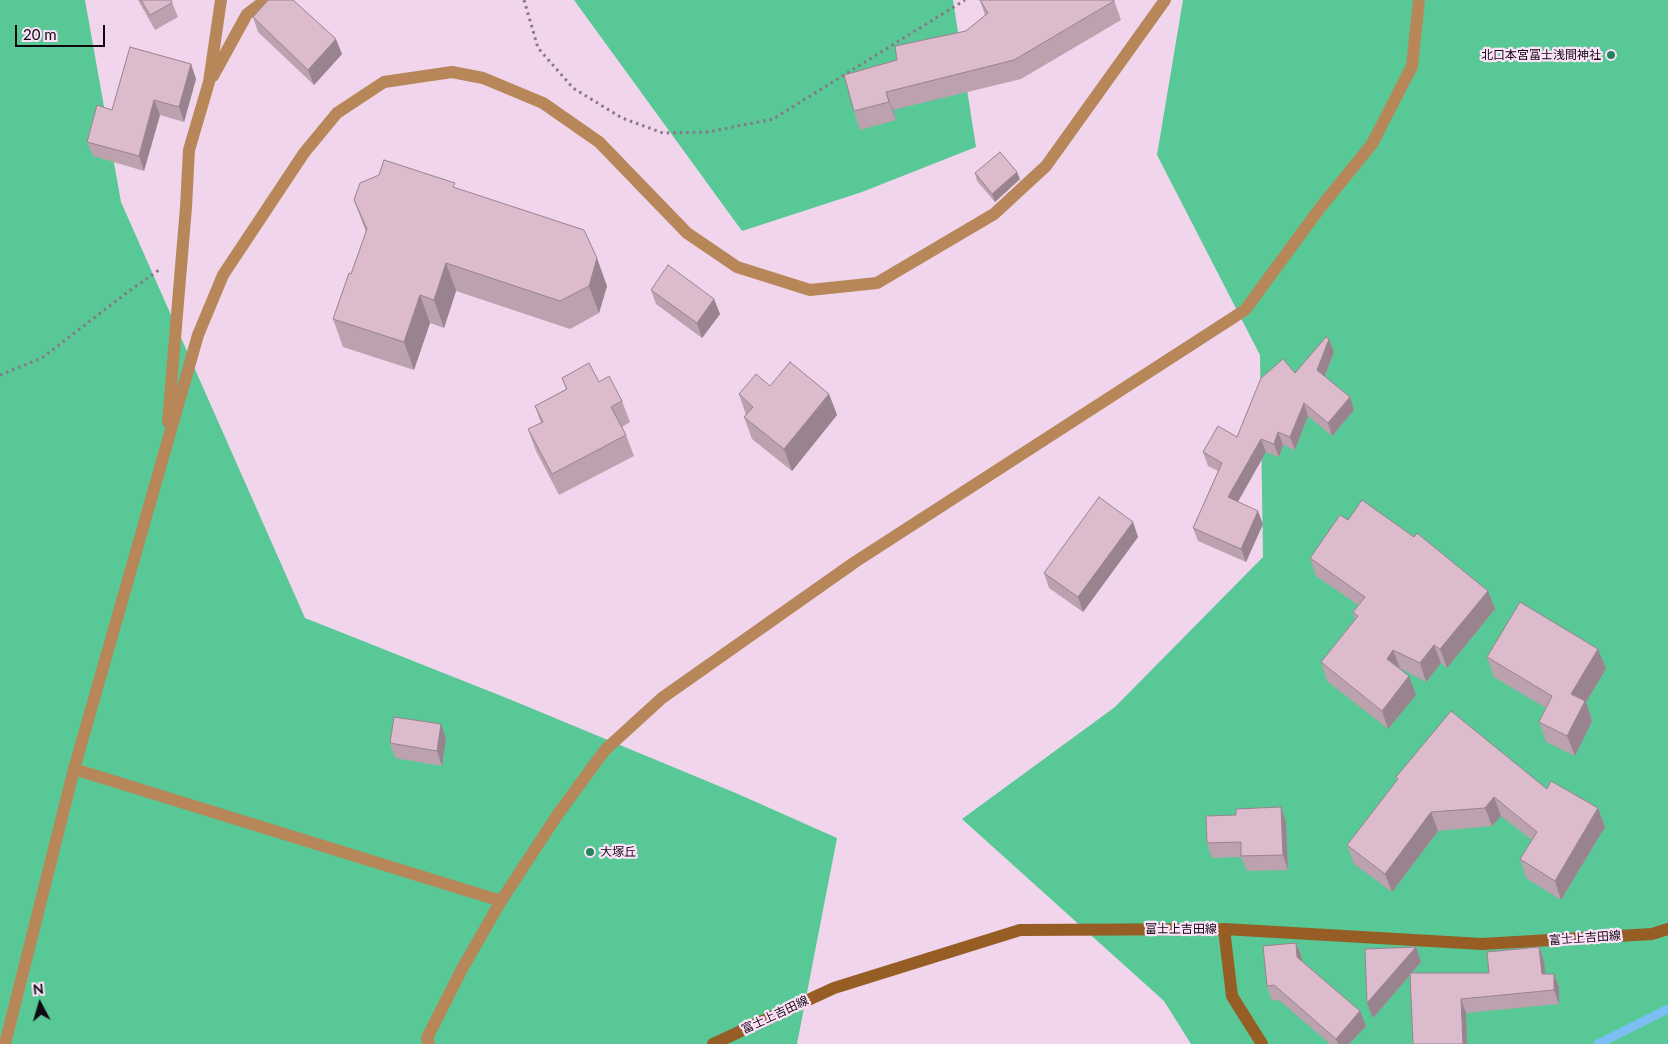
<!DOCTYPE html>
<html>
<head>
<meta charset="utf-8">
<style>
	body { margin:0 }
	#map { position:relative; width:1668px; height:1044px; overflow:hidden; background:#f0d5ed; font-family:Lato,sans-serif }
	canvas { display:block }
	.north { position:absolute; left:15px; top:979px; width:50px; height:50px; -webkit-text-stroke:4px #fde2fa; paint-order:stroke; rotate:354deg; font-size:14px; font-weight:700; line-height:20px; text-align:center; color:#110910 }
	.north::after { content:''; display:block; margin:auto; width:18px; height:22px; background:#110910; clip-path:polygon(50% 0,100% 100%,50% 72%,0 100%) }
	.scale { position:absolute; left:15px; top:25px; width:90px; height:22px; box-sizing:border-box; border:2px solid #110910; border-top:0; padding-left:6px; font-size:15px; line-height:18px; white-space:nowrap; color:#110910; -webkit-text-stroke:4px #fde2fa; paint-order:stroke }
</style>
</head>
<body>
<div id="map">
<canvas width="1668" height="1044"></canvas>
<div class="north">N</div>
<div class="scale">20 m</div>
</div>
<script>
const context = document.querySelector('canvas').getContext('2d');
context.lineJoin = 'round';
function fillPath(path, color) { context.fillStyle = color; context.fill(path, 'evenodd'); }
const poly = rows => new Path2D(rows.map(r => 'M' + r).join(''));
function trace(path, color, width, dash) { context.strokeStyle = color; context.lineWidth = width; context.lineCap = dash ? 'butt' : 'round'; context.setLineDash(dash || []); context.stroke(path); }
function write(font, color, halo, rows, align = 'center') {
  context.font = font + ' Lato,"Noto Sans JP",sans-serif'; context.lineWidth = 4.5; context.setLineDash([]); context.textBaseline = 'middle'; context.strokeStyle = halo; context.fillStyle = color; for (const [text, x, y, turn = 0] of rows) {
    context.save(); context.translate(x, y); context.rotate((+turn || 0) * Math.PI / 180); context.textAlign = isNaN(turn) ? turn : align; if (halo) context.strokeText(text, 0, 0); context.fillText(text, 0, 0); context.restore();
  }
}
const forest = poly([
	[0,0,85,0,121,202,305,618,509,699,738,794,837,838,797,1044,0,1044],
	[574,0,953,0,976,147,862,192,742,231],
	[1183,0,1668,0,1668,1044,1191,1044,1164,1001,962,819,1115,707,1263,557,1260,355,1157,155]
]);
const stream = poly([
	[1598,1044,1668,1009]
]);
const path = poly([
	[524,0,538,48,573,88,622,118,663,133,708,132,773,119,965,0],
	[0,375,42,358,125,294,159,270]
]);
const street = poly([
	[213,76,247,14,266,0],
	[168,422,186,207,189,150,209,82,221,0],
	[74,769,501,901,558,814,605,750,662,698,855,562,1245,310,1320,208,1372,144,1412,66,1419,0],
	[5,1044,74,769,198,335,223,275,304,153,337,113,384,82,452,72,483,78,543,103,599,142,687,233,737,267,810,290,877,283,994,214,1046,166,1165,0],
	[429,1044,427,1038,462,969,501,901]
]);
const secondary = poly([
	[1224,929,1232,996,1262,1044],
	[713,1044,834,988,1020,930,1224,929,1482,944,1652,934,1668,929]
]);
const wall = poly([
	[138,0,171,0,178,17,155,30],
	[980,0,1114,0,1121,20,1021,79,893,110,896,120,860,130,854,111,897,60,966,31,985,15],
	[253,17,342,54,314,85,258,32],
	[191,64,196,79,184,122,160,115,144,171,93,156,87,142,112,110],
	[975,173,1020,179,995,202,977,181],
	[456,188,607,286,599,313,570,329,456,291,444,328,430,323,414,370,343,347,333,319,351,274,366,232,354,200],
	[651,290,714,299,720,314,702,338,656,304],
	[1329,339,1334,352,1325,376,1350,397,1354,410,1332,436,1308,416,1295,450,1283,445,1279,457,1266,452,1238,502,1263,524,1246,562,1198,541,1193,528,1218,471,1208,466,1203,452,1237,437,1295,373],
	[562,378,599,382,622,401,630,422,622,427,626,435,634,456,559,495,536,451,528,429,541,423,535,406,566,389],
	[770,386,829,394,837,415,792,471,752,439,744,417,746,415,739,394],
	[1348,520,1488,591,1495,609,1447,668,1441,663,1426,682,1400,668,1416,695,1388,729,1327,681,1321,662,1355,619,1353,612,1358,605,1316,576,1310,558],
	[1133,522,1138,537,1083,612,1049,588,1044,573],
	[1598,649,1606,669,1586,702,1592,721,1575,756,1546,742,1539,722,1546,708,1494,677,1487,657],
	[446,739,442,766,395,758,390,743],
	[1396,777,1547,789,1598,808,1605,827,1561,900,1526,878,1520,859,1532,840,1501,816,1492,826,1438,831,1392,892,1354,864,1347,845,1397,780],
	[1281,807,1286,822,1288,870,1247,871,1241,857,1212,858,1207,843,1236,815],
	[1296,943,1302,958,1302,961,1360,1011,1366,1026,1349,1044,1330,1044,1279,1000,1272,1001,1267,986],
	[1416,947,1421,962,1412,973,1489,973,1539,947,1544,961,1545,974,1554,974,1559,987,1559,1004,1466,1013,1467,1044,1413,1044,1410,975,1373,1018,1367,1003]
]);
const shadedWall = poly([
	[336,39,342,54,314,85,308,70],
	[191,64,196,79,184,122,179,107],
	[886,92,893,110,896,120,889,102],
	[154,100,160,115,144,171,139,156],
	[1017,172,1020,179,995,202,992,194],
	[597,258,607,286,599,313,589,286],
	[446,263,456,291,444,328,434,300],
	[420,295,430,323,414,370,404,342],
	[714,299,720,314,702,338,697,323],
	[1329,339,1334,352,1322,383,1317,370],
	[829,394,837,415,792,471,784,449],
	[1350,397,1354,410,1332,436,1328,423],
	[1304,403,1308,416,1295,450,1290,437],
	[1278,432,1283,445,1279,457,1274,444],
	[1261,439,1266,452,1233,510,1228,497],
	[1258,511,1263,524,1246,562,1241,549],
	[1133,522,1138,537,1083,612,1078,597],
	[1488,591,1495,609,1447,668,1440,649],
	[1434,645,1441,663,1426,682,1420,663],
	[1598,649,1606,669,1586,702,1592,721,1575,756,1567,736,1571,694],
	[1393,650,1400,668,1387,659],
	[1409,676,1416,695,1388,729,1382,711],
	[441,724,446,739,442,766,437,751],
	[1494,797,1501,816,1492,826,1485,808],
	[1281,807,1286,822,1288,870,1283,855],
	[1598,808,1605,827,1561,900,1555,881],
	[1431,812,1438,831,1392,892,1385,874],
	[1296,943,1302,958,1303,972,1297,957],
	[1416,947,1421,962,1373,1018,1367,1003],
	[1539,947,1544,961,1547,987,1542,974],
	[1554,974,1559,987,1559,1004,1554,990],
	[1461,999,1466,1013,1467,1044,1463,1044],
	[1360,1011,1366,1026,1349,1044,1338,1044,1336,1039]
]);
const building = poly([
	[141,0,171,0,172,3,150,15,141,0],
	[268,0,293,0,336,39,308,70,253,17,268,0],
	[980,0,1114,0,1114,1,1014,60,886,92,889,102,854,111,844,75,897,60,895,46,966,31,988,13,980,0],
	[130,47,191,64,179,107,154,100,139,156,87,142,97,105,112,110,130,47],
	[1000,152,1017,172,992,194,975,173,1000,152],
	[384,160,455,183,453,187,584,230,597,258,589,286,560,301,446,263,434,300,420,295,404,342,333,319,349,273,351,274,367,229,354,200,360,183,379,175,384,160],
	[668,265,714,299,697,323,651,290,668,265],
	[1326,337,1329,339,1317,370,1350,397,1328,423,1304,403,1290,437,1278,432,1274,444,1261,439,1228,497,1258,511,1241,549,1193,528,1222,463,1203,452,1218,426,1237,437,1261,378,1283,359,1295,373,1326,337],
	[790,362,829,394,784,449,744,417,753,407,739,394,756,374,770,386,790,362],
	[589,363,599,382,609,376,622,401,611,407,626,435,552,474,528,429,543,422,535,406,567,389,562,378,589,363],
	[1099,497,1133,522,1078,597,1044,573,1099,497],
	[1362,500,1414,537,1417,533,1488,591,1440,649,1434,645,1420,663,1393,650,1387,659,1409,676,1382,711,1321,662,1358,616,1353,612,1365,597,1310,558,1340,515,1348,520,1362,500],
	[1520,602,1598,649,1571,694,1585,701,1567,736,1539,722,1552,696,1487,657,1520,602],
	[1451,711,1547,789,1551,781,1598,808,1555,881,1520,859,1537,832,1494,797,1485,808,1431,812,1385,874,1347,845,1398,779,1396,777,1451,711],
	[394,717,441,724,437,751,390,743,394,717],
	[1281,807,1283,855,1241,856,1241,842,1207,843,1206,816,1236,815,1236,809,1281,807],
	[1296,943,1297,957,1360,1011,1336,1039,1274,985,1267,986,1263,946,1296,943],
	[1416,947,1367,1003,1365,949,1416,947],
	[1539,947,1542,974,1554,974,1554,990,1461,999,1463,1044,1413,1044,1410,973,1489,973,1487,952,1539,947]
]);
const markers = [
	[1611,55,5,"#26845c"],
	[590,852,5,"#26845c"]
];
const poiNames = [
	["北口本宮冨士浅間神社",1601,55],
	["大塚丘",600,852,"left"]
];
const streetNames = [
	["富士上吉田線",1181,929],
	["富士上吉田線",1585,938,-4],
	["富士上吉田線",775,1015,-25]
];
fillPath(forest, '#57c896');
trace(stream, '#7bbff3', 9);
trace(path, '#897787', 3, [2.5, 4]);
trace(street, '#b7875a', 12);
trace(secondary, '#965e25', 12);
fillPath(wall, '#bca1af');
fillPath(shadedWall, '#99838f');
fillPath(building, '#dbbbcc');
trace(building, '#99838f', 1);
for (const [x, y, r, color] of markers) { const dot = new Path2D(); dot.arc(x, y, r, 0, 2 * Math.PI); context.fillStyle = color; context.fill(dot); trace(dot, '#fde2fa', 2); }
write('12px', '#110910', '#fde2fa', poiNames, 'right');
write('12px', '#110910', '#fde2fa', streetNames);
</script>
</body>
</html>
